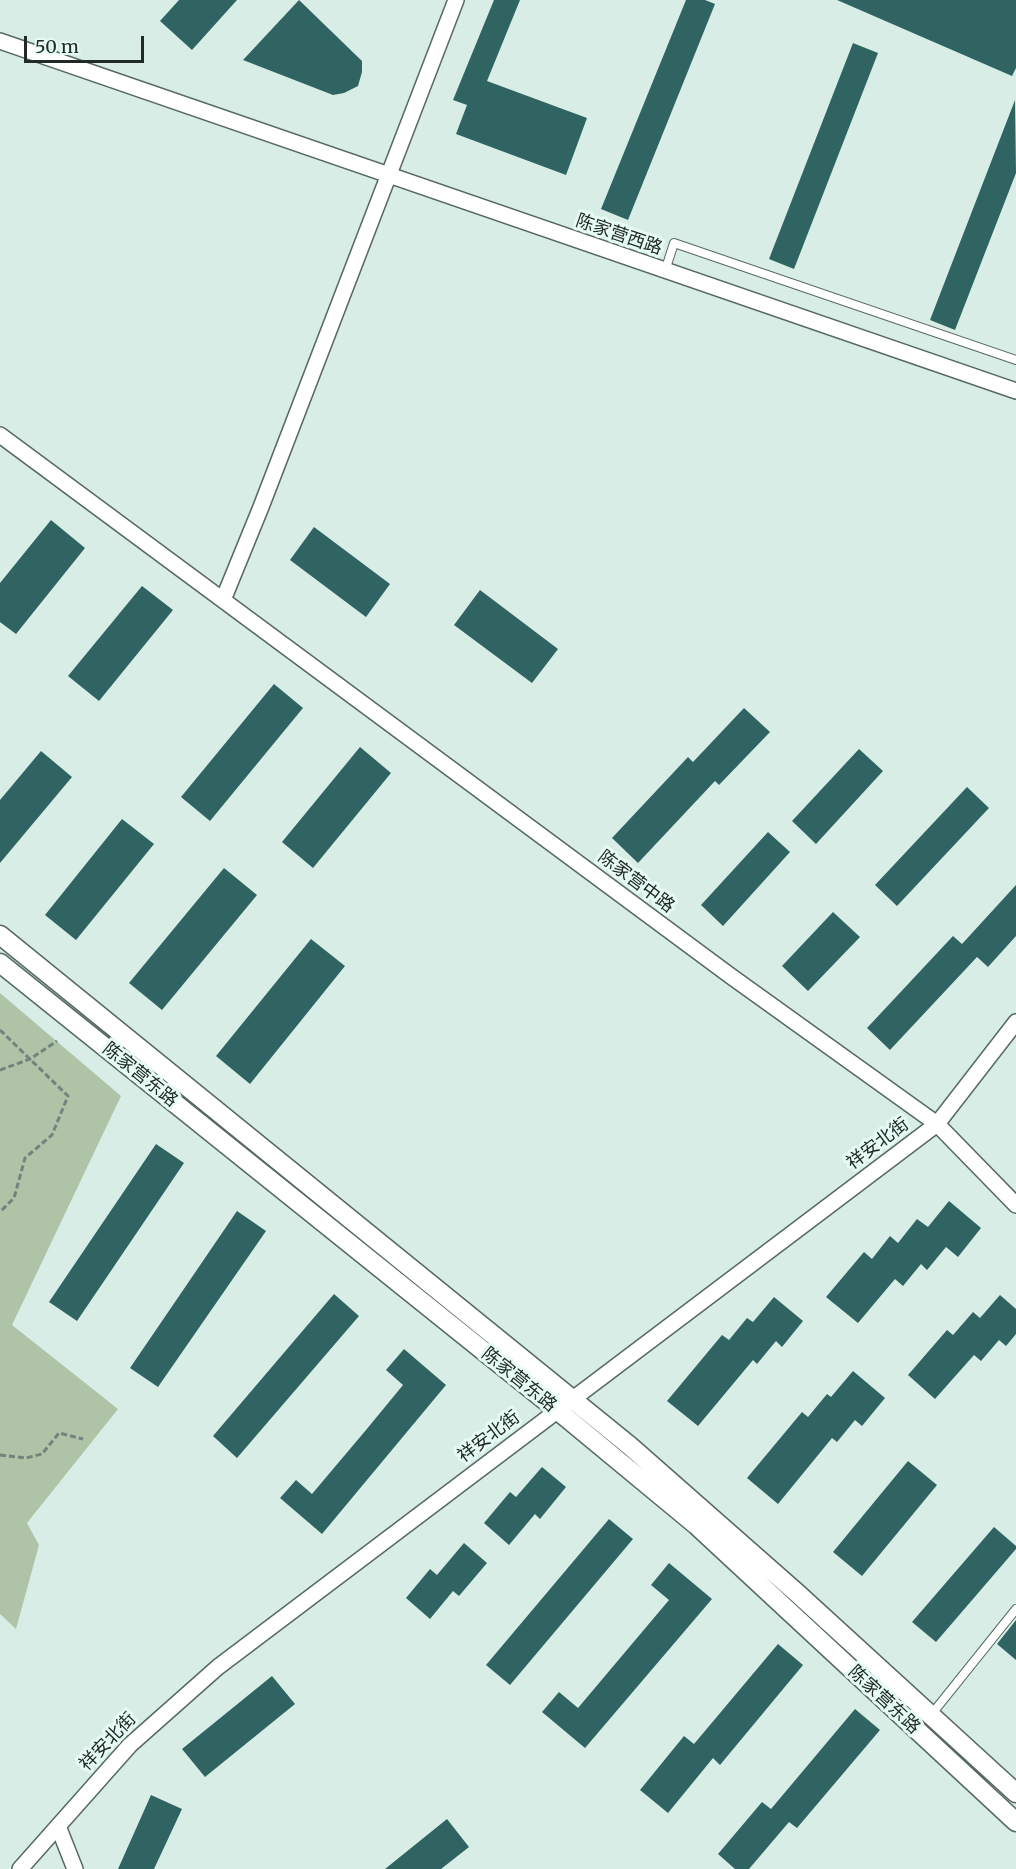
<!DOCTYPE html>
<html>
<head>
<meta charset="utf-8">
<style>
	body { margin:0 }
	#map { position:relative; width:1016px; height:1869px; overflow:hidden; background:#d8ede6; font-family:Merriweather,serif }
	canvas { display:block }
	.scale { position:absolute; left:24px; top:36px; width:120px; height:27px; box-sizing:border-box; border:3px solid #222a27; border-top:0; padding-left:8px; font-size:18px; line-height:21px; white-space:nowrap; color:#222a27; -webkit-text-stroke:4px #e5fbf3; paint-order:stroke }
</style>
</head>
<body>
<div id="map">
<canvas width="1016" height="1869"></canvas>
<div class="scale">50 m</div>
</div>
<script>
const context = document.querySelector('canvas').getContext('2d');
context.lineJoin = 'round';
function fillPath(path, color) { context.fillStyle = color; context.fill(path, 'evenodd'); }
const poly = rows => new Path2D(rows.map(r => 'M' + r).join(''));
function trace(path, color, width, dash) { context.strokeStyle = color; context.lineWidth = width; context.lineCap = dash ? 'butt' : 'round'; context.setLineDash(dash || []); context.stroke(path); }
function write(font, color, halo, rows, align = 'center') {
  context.font = font + ' Merriweather,"Noto Sans SC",serif'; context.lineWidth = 6; context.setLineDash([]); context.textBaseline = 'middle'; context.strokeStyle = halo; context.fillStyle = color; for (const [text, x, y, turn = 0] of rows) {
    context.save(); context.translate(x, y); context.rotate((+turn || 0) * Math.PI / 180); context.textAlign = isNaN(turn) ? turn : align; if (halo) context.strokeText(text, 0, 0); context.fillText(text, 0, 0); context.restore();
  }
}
const green = poly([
	[0,993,121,1096,12,1325,118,1409,27,1523,39,1545,16,1629,0,1614]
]);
const building = poly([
	[179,0,237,0,192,50,160,21],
	[299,0,362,61,362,72,358,86,344,93,333,95,243,60],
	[494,0,520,0,487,81,587,118,566,175,456,134,467,105,453,100],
	[686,0,705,0,715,4,628,220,601,209],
	[837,0,1016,0,1016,68,1012,76],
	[853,43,878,53,794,269,769,259],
	[1015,100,1016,173,955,330,930,320],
	[51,520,85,548,16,634,0,622,0,583],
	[314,527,390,584,366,617,290,560],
	[142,586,173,610,99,701,68,676],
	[480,590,558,649,532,683,454,625],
	[274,684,303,708,210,821,181,797],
	[744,708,770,732,719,785,715,781,638,863,612,838,688,757,693,762],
	[360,747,391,773,313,868,282,842],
	[859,749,883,771,816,844,792,821],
	[41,751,72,777,0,863,0,800],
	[967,787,989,808,897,906,875,885],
	[122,819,154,844,76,940,45,915],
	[768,832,790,852,723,926,701,905],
	[224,868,257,895,162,1010,129,983],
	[1016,885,1016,936,988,967,977,957,890,1050,867,1028,953,936,962,944],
	[833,912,860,937,808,991,782,966],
	[311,939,345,966,250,1084,216,1056],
	[156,1144,184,1163,77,1321,49,1302],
	[949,1201,981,1228,958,1257,946,1247,927,1270,921,1264,903,1286,895,1279,858,1323,826,1297,864,1252,872,1259,890,1236,898,1243,917,1219,928,1227],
	[237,1211,266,1231,158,1387,130,1368],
	[334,1294,359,1316,237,1458,213,1436],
	[1000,1295,1016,1309,1016,1334,1006,1346,999,1340,981,1361,974,1355,935,1399,908,1375,947,1330,953,1335,973,1312,980,1318],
	[774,1297,803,1321,782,1347,776,1341,757,1364,753,1360,698,1426,667,1401,722,1335,729,1340,747,1318,753,1322],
	[404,1349,446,1385,322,1534,280,1498,296,1480,312,1494,366,1430,403,1385,386,1370],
	[853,1371,885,1398,862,1426,855,1420,837,1442,832,1438,778,1504,747,1478,802,1412,808,1417,827,1394,831,1397],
	[908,1461,937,1485,862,1576,833,1552],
	[542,1467,566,1487,540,1519,535,1514,509,1545,484,1523,510,1492,516,1497],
	[609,1519,633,1539,510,1685,486,1665],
	[994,1527,1016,1546,1016,1549,936,1642,912,1622],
	[464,1543,487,1563,459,1596,453,1591,430,1619,406,1598,430,1569,437,1575],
	[669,1563,712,1599,585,1748,542,1712,559,1692,578,1708,669,1600,651,1585],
	[1016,1620,1016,1660,997,1644],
	[778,1644,803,1665,720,1765,713,1758,668,1813,640,1790,684,1736,694,1744],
	[272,1676,295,1704,205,1777,182,1749],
	[855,1709,880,1730,797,1828,789,1822,749,1869,735,1869,718,1854,762,1802,771,1809],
	[151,1795,182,1809,154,1869,118,1869],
	[447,1819,469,1847,441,1869,385,1869]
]);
const path = poly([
	[0,1030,68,1096,52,1135,25,1158,14,1198,0,1212],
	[0,1070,30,1059,57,1041],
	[0,1455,26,1458,42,1454,59,1433,83,1439]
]);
const service = poly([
	[665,271,674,243,1016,360],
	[931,1715,1016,1609]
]);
const minor = poly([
	[0,41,1016,391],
	[0,435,732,977,937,1124,1016,1205],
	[223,600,261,507,456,0],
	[58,1826,75,1869],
	[20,1869,130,1745,218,1667,937,1124,1016,1022]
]);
const tertiary = poly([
	[0,935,630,1446,797,1593,1016,1793],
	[0,963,557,1410,696,1525,1016,1822]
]);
const streetNames = [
	["陈家营西路",619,235,19],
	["陈家营中路",636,882,37],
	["陈家营东路",140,1075,39],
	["祥安北街",878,1144,-37],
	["陈家营东路",519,1380,39],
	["祥安北街",489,1437,-37],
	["陈家营东路",884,1700,43],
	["祥安北街",108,1742,-46]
];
fillPath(green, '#afc4a6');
fillPath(building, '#306462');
trace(service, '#566962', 10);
trace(minor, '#566962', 18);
trace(tertiary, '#566962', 21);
trace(path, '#75837e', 3, [6, 3]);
trace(service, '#fff', 8);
trace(minor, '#fff', 15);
trace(tertiary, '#fff', 18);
write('18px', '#222a27', '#e5fbf3', streetNames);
</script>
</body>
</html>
